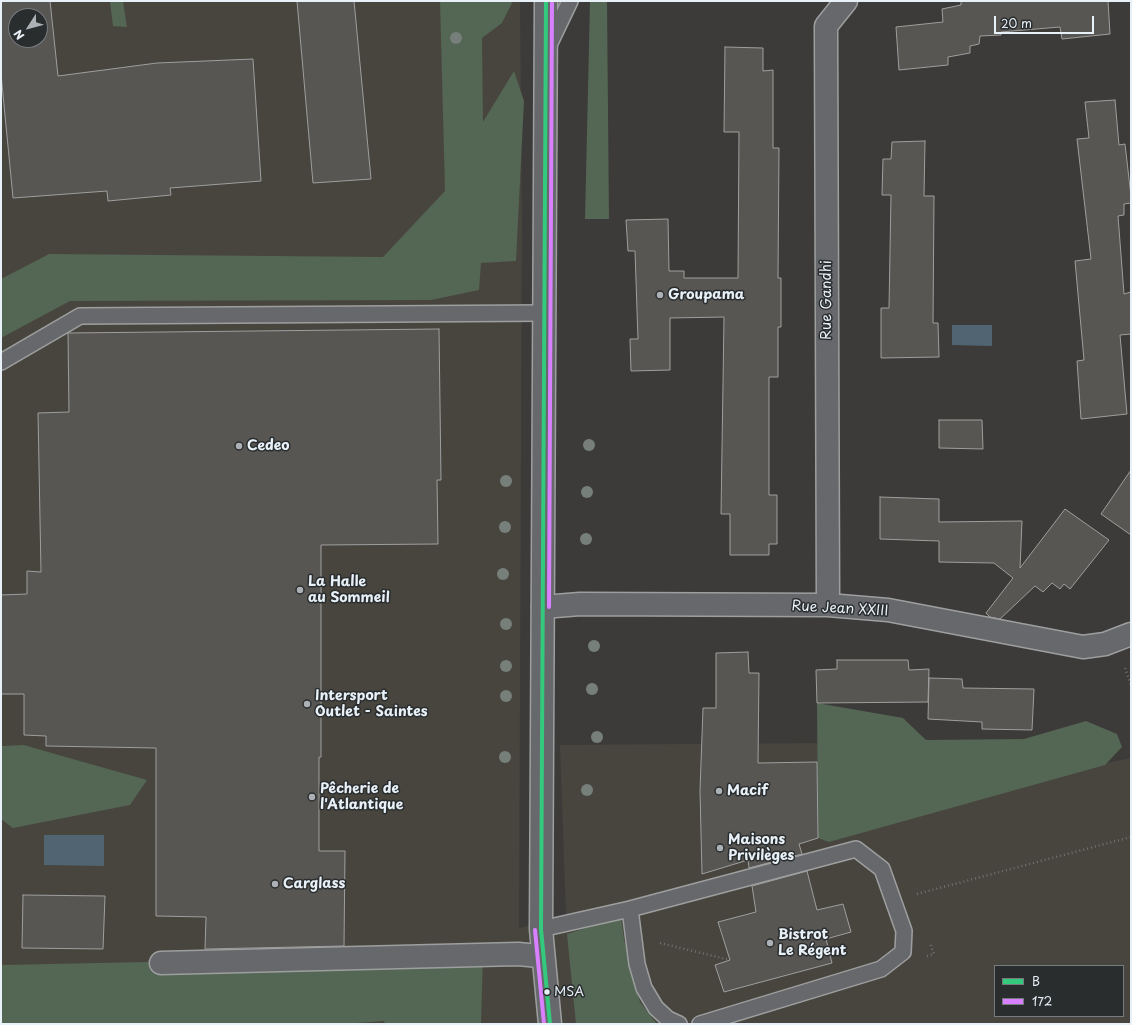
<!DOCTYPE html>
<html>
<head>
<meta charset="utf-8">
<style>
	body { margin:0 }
	#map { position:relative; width:1132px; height:1025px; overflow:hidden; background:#3c3b39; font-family:"Playpen Sans",sans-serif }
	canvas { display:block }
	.frame { position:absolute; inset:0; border:2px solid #e8f1f8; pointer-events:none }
	.legend { position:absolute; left:994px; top:965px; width:130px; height:52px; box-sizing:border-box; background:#2a2d2e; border:1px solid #767b7f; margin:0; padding:5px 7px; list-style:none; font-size:12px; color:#e8f1f8 }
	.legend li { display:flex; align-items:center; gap:8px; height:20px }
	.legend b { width:20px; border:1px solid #767b7f }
	.north { position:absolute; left:8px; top:8px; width:40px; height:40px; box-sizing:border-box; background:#2a2d2e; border:1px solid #767b7f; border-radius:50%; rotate:234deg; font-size:11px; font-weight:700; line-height:16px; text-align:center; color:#e8f1f8 }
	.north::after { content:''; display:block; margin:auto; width:14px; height:18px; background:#acb1b5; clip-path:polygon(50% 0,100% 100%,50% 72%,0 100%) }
	.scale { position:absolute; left:994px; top:16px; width:100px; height:18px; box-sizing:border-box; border:2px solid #e8f1f8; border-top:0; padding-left:5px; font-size:12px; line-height:14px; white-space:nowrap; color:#e8f1f8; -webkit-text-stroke:3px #2a2d2e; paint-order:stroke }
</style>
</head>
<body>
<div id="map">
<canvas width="1132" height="1025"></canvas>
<div class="frame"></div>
<ul class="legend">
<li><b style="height:5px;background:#33ca7d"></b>B</li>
<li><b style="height:5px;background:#d880ff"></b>172</li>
</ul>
<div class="north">N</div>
<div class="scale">20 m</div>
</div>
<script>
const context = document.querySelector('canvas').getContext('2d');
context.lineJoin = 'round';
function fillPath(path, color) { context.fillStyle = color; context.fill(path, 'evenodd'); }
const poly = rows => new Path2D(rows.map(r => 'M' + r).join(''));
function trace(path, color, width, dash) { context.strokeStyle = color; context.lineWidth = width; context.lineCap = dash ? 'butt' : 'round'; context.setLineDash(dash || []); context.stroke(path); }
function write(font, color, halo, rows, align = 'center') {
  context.font = font + ' "Playpen Sans",sans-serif'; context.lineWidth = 3; context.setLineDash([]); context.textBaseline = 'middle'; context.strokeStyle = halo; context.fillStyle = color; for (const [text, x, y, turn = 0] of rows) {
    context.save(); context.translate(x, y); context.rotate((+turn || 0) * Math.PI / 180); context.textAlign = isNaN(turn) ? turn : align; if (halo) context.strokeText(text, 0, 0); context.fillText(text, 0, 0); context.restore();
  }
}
const built = poly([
	[1,1,520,1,522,220,519,928,566,915,560,745,823,743,831,822,1131,758,1131,1024,1,1024],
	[16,16,40,16,40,40,16,40],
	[995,966,1123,966,1123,1016,995,1016]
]);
const green = poly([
	[110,1,123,1,127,27,113,26],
	[440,1,513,1,502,23,482,38,483,122,514,71,524,101,516,261,481,263,479,290,431,300,70,301,1,338,1,279,49,254,383,257,445,191],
	[590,1,607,1,609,219,585,219],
	[817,703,903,718,926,740,1024,739,1086,721,1117,734,1122,747,1105,765,829,842,818,838],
	[24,745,62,756,147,780,130,805,13,828,1,819,1,746],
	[621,917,624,939,640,1002,656,1023,576,1024,567,934],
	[483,955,481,1024,385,1024,384,1021,343,1024,1,1024,1,965]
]);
const water = poly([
	[952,325,992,325,992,346,952,345],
	[44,835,104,835,104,866,44,865]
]);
const building = poly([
	[1,1,50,1,58,76,157,63,253,59,261,181,170,188,171,195,108,201,107,191,13,198,1,74,1,1],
	[16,16,40,16,40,40,16,40,16,16],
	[297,1,354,1,371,179,313,183,297,1],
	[961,1,1108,1,1110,34,1062,39,1060,27,1001,32,1001,35,980,36,979,44,970,46,970,53,948,57,948,65,899,70,896,27,943,22,942,9,961,5,961,1],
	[725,47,763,48,763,71,773,70,773,148,779,148,778,278,781,278,781,327,778,327,778,377,769,377,769,495,777,495,777,544,769,544,769,555,730,555,730,514,721,514,724,317,670,318,670,370,631,371,630,339,638,339,635,251,628,251,626,220,668,219,669,271,684,271,684,278,738,278,739,132,724,132,725,47],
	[1115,100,1119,145,1125,144,1131,196,1131,203,1124,204,1124,215,1118,216,1124,294,1131,292,1131,334,1120,335,1127,414,1081,419,1077,361,1084,360,1075,261,1091,259,1077,139,1089,138,1085,102,1115,100],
	[925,141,924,196,934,196,933,323,938,323,939,357,881,358,881,308,889,308,891,195,882,195,883,159,891,159,892,142,925,141],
	[439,329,441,480,437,480,438,544,321,545,321,757,319,757,319,851,345,851,344,946,205,949,206,917,156,916,156,748,46,746,46,736,24,735,24,694,1,694,1,595,27,594,27,571,41,572,38,413,69,412,68,333,439,329],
	[939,420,982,420,983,449,939,448,939,420],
	[1131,470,1131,535,1101,514,1131,470],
	[880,497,939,499,939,522,1022,521,1020,568,1065,509,1109,540,1070,589,1064,584,1060,589,1052,583,1043,592,1035,586,1000,619,990,617,986,613,1013,578,994,563,939,562,939,541,880,539,880,497],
	[748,652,749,673,759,673,758,763,817,762,818,838,799,844,802,854,749,868,748,860,702,874,700,791,703,708,716,708,716,653,748,652],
	[837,660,908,660,909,670,929,669,928,702,817,703,816,670,837,669,837,660],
	[929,678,962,679,963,688,1034,689,1032,730,982,729,982,722,928,719,929,678],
	[807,871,817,910,843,904,851,932,826,939,832,963,724,992,715,965,730,960,718,922,756,912,752,886,807,871],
	[23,895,105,896,103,949,22,948,23,895]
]);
const path = poly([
	[1125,668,1131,685],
	[917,894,1131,837],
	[660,943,730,960],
	[927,956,934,954,930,943]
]);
const lane = poly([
	[548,47,570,1],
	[1,362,80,316,544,313],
	[630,909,637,964,644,988,656,1008,668,1019,679,1024],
	[541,929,630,909,856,849,882,869,904,931,903,952,881,969,700,1024]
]);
const street = poly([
	[828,605,826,26,846,1],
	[543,607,580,604,828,605,888,610,1083,647,1105,644,1131,634],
	[161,963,518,954,539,956]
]);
const secondary = poly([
	[546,1,541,929,550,1024]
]);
const bus1 = poly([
	[546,1,541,929,550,1024]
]);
const bus2 = poly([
	[549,607,552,1],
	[535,930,544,1024]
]);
const trees = [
	[456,38],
	[589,445],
	[506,481],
	[587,492],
	[505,527],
	[586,539],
	[503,574],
	[506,624],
	[594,646],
	[506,666],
	[592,689],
	[506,696],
	[597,737],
	[505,757],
	[587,790]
];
const markers = [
	[660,295,4,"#acb1b5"],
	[239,446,4,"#acb1b5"],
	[300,590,4,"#acb1b5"],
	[307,704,4,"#acb1b5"],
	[719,791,4,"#acb1b5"],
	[312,797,4,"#acb1b5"],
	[720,848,4,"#acb1b5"],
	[275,884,4,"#acb1b5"],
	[770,943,4,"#acb1b5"],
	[547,992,3.5,"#e8f1f8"]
];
const busNames = [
	["MSA",554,992]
];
const poiNames = [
	["Groupama",668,295],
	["Cedeo",247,446],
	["La Halle",308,582],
	["au Sommeil",308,598],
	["Intersport",315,696],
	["Outlet - Saintes",315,712],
	["Pêcherie de",320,789],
	["l'Atlantique",320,805],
	["Macif",727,791],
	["Maisons",728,840],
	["Privilèges",728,856],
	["Carglass",283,884],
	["Bistrot",778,935],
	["Le Régent",778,951]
];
const streetNames = [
	["Rue Gandhi",827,300,-90],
	["Rue Jean XXIII",840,609,3]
];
fillPath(built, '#48453e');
fillPath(green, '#546654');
fillPath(water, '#516471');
fillPath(building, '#585653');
trace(building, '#9d9f9f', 1);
trace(lane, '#9d9f9f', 18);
trace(street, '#9d9f9f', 25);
trace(secondary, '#9d9f9f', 25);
trace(path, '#707172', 2.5, [1, 3]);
trace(lane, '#66686b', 15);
trace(street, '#66686b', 22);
trace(secondary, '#66686b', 22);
trace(bus1, '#33ca7d', 4);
trace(bus2, '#d880ff', 4);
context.fillStyle = '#777f7a';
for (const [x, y] of trees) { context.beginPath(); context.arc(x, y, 6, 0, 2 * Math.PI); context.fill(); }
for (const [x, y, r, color] of markers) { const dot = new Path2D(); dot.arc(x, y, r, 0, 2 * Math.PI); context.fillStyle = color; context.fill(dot); trace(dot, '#2a2d2e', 1.5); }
write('13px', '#e8f1f8', '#2a2d2e', busNames, 'left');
write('bold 14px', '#e8f1f8', '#2a2d2e', poiNames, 'left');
write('14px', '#e8f1f8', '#2a2d2e', streetNames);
</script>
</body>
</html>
